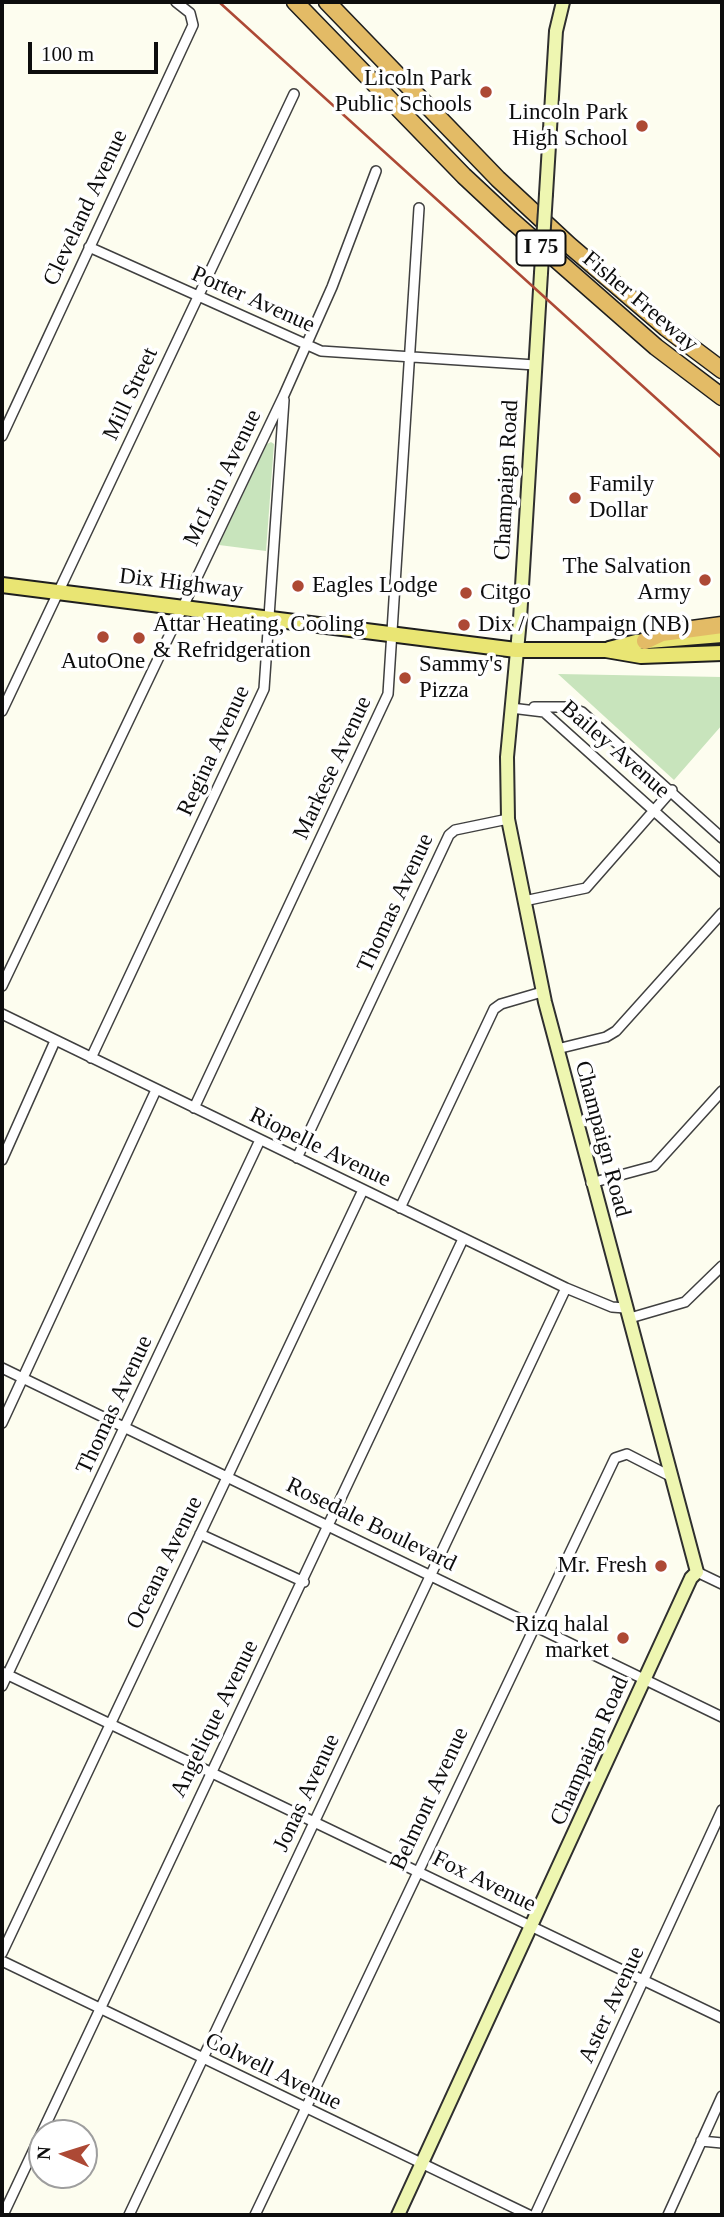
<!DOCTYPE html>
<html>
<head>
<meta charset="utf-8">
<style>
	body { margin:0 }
	#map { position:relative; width:724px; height:2217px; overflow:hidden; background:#fdfdef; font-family:Georgia,serif }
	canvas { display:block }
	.frame { position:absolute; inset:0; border:4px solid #0d0d0d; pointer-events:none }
	.north { position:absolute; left:28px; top:2119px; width:70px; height:70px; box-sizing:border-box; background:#fff; border:2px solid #9e9e9e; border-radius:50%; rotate:273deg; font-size:19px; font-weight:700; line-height:28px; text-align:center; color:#0d0d0d }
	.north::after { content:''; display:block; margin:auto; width:24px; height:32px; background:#ad4935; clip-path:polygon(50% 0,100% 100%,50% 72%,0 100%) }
	.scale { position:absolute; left:28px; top:42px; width:130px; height:32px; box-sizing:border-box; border:4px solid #0d0d0d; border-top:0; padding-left:9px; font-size:21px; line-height:24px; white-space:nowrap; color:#0d0d0d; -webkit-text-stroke:5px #fff; paint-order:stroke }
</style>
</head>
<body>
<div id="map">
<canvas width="724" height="2217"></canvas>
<div class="frame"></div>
<div class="north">N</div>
<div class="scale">100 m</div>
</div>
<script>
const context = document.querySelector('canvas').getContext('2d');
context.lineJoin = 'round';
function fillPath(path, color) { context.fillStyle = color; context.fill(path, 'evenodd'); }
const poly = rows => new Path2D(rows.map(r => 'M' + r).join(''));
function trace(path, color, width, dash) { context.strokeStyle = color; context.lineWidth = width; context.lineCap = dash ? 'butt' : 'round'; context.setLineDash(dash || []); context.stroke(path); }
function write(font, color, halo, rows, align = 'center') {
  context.font = font + ' Georgia,serif'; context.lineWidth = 7; context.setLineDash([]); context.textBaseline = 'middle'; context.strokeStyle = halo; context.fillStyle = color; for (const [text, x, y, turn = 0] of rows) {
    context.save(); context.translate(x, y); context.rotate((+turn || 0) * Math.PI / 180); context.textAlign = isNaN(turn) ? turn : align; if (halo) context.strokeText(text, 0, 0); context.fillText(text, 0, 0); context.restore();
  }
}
const green = poly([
	[271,442,274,444,266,551,219,545,267,444],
	[558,674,722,677,722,725,674,780]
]);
const street = poly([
	[89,247,321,351,535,365],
	[2,436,193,25,190,13,176,2],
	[534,707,567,707,582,712,722,838],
	[511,708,544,712,722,872],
	[2,711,294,94],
	[524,901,586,888,672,790],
	[2,986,284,395,332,287,376,171],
	[2,1014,566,1288,612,1307,625,1308],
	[557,1049,606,1037,616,1031,722,913],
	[91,1058,264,689,284,400],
	[194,1108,388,694,419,208],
	[297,1158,449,835,455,830,508,819],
	[2,1160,55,1041],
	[591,1183,654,1166,722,1091],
	[400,1208,494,1009,501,1004,542,992],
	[630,1318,685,1302,722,1266],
	[2,1368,722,1717],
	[2,1423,156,1090],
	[200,1534,304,1582],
	[697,1572,722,1584],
	[2,1672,722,2018],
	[2,1686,260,1140],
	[2,1953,363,1190],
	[2,1961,529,2215],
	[701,2141,722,2143],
	[3,2215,463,1239],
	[129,2215,566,1288],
	[255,2215,615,1458,627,1454,672,1477],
	[535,2215,722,1810],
	[668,2215,722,2096]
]);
const secondary = poly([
	[546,194,556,31,563,2],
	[398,2215,691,1578,697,1572,545,1002,508,819,507,757,520,619,541,273]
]);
const primary = poly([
	[2,585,516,650,606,650,641,656,722,653],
	[609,649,636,642,722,635]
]);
const highway = poly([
	[295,2,464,176,510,219,656,347,722,397],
	[327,2,498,179,569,245,666,328,722,370],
	[645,641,662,633,722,625]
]);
const rail = poly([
	[219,2,722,458]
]);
const secondaryBridge = poly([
	[541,273,546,194]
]);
const markers = [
	[486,92,7,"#ad4935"],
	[642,126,7,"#ad4935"],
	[575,498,7,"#ad4935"],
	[705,580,7,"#ad4935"],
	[298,586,7,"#ad4935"],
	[466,593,7,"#ad4935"],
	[464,625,7,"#ad4935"],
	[103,637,7,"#ad4935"],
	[139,638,7,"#ad4935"],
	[405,678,7,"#ad4935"],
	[661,1566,7,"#ad4935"],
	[623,1638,7,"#ad4935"]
];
const shields = [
	[541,248,49]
];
const shieldNames = [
	["I 75",541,248]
];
const poiNames = [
	["Licoln Park",472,79,"right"],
	["Public Schools",472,105,"right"],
	["Lincoln Park",628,113,"right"],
	["High School",628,139,"right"],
	["Family",589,485],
	["Dollar",589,511],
	["The Salvation",691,567,"right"],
	["Army",691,593,"right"],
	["Eagles Lodge",312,586],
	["Citgo",480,593],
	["Attar Heating, Cooling",153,625],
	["& Refridgeration",153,651],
	["Dix / Champaign (NB)",478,625],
	["AutoOne",103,662,"center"],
	["Sammy's",419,665],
	["Pizza",419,691],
	["Mr. Fresh",647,1566,"right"],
	["Rizq halal",609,1625,"right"],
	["market",609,1651,"right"]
];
const streetNames = [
	["Cleveland Avenue",86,208,-65],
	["Porter Avenue",253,300,24],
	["Fisher Freeway",640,302,40],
	["Mill Street",131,394,-65],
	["McLain Avenue",223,478,-64],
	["Champaign Road",507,480,-87],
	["Dix Highway",181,584,7],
	["Bailey Avenue",615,750,41],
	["Regina Avenue",214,751,-65],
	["Markese Avenue",333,768,-65],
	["Thomas Avenue",396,903,-65],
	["Champaign Road",602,1139,75],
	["Riopelle Avenue",320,1148,26],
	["Thomas Avenue",115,1405,-65],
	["Rosedale Boulevard",371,1525,26],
	["Oceana Avenue",165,1563,-64],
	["Angelique Avenue",215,1719,-64],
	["Champaign Road",590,1751,-66],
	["Jonas Avenue",307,1793,-65],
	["Belmont Avenue",430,1799,-65],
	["Fox Avenue",484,1882,26],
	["Aster Avenue",612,2005,-65],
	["Colwell Avenue",273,2072,26]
];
fillPath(green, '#c8e4bc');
trace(street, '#404040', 12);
trace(secondary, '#2f2f2f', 16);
trace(primary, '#1e1e1e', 18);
trace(highway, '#1e1e1e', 19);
trace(street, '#fff', 9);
trace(secondary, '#eef6b1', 12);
trace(primary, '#e9e573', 14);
trace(highway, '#e3bb66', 16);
trace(rail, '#ad4935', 2.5);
trace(secondaryBridge, '#2f2f2f', 16, []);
trace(secondaryBridge, '#eef6b1', 12);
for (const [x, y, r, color] of markers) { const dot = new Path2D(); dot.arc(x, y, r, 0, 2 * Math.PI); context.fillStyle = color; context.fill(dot); trace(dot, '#fff', 2.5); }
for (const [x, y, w] of shields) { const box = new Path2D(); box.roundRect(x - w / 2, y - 17.5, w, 35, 5); context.fillStyle = '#fff'; context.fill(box); trace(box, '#0d0d0d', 2); }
write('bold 21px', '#0d0d0d', null, shieldNames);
write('23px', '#0d0d0d', '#fff', poiNames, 'left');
write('23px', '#0d0d0d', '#fff', streetNames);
</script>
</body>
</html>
